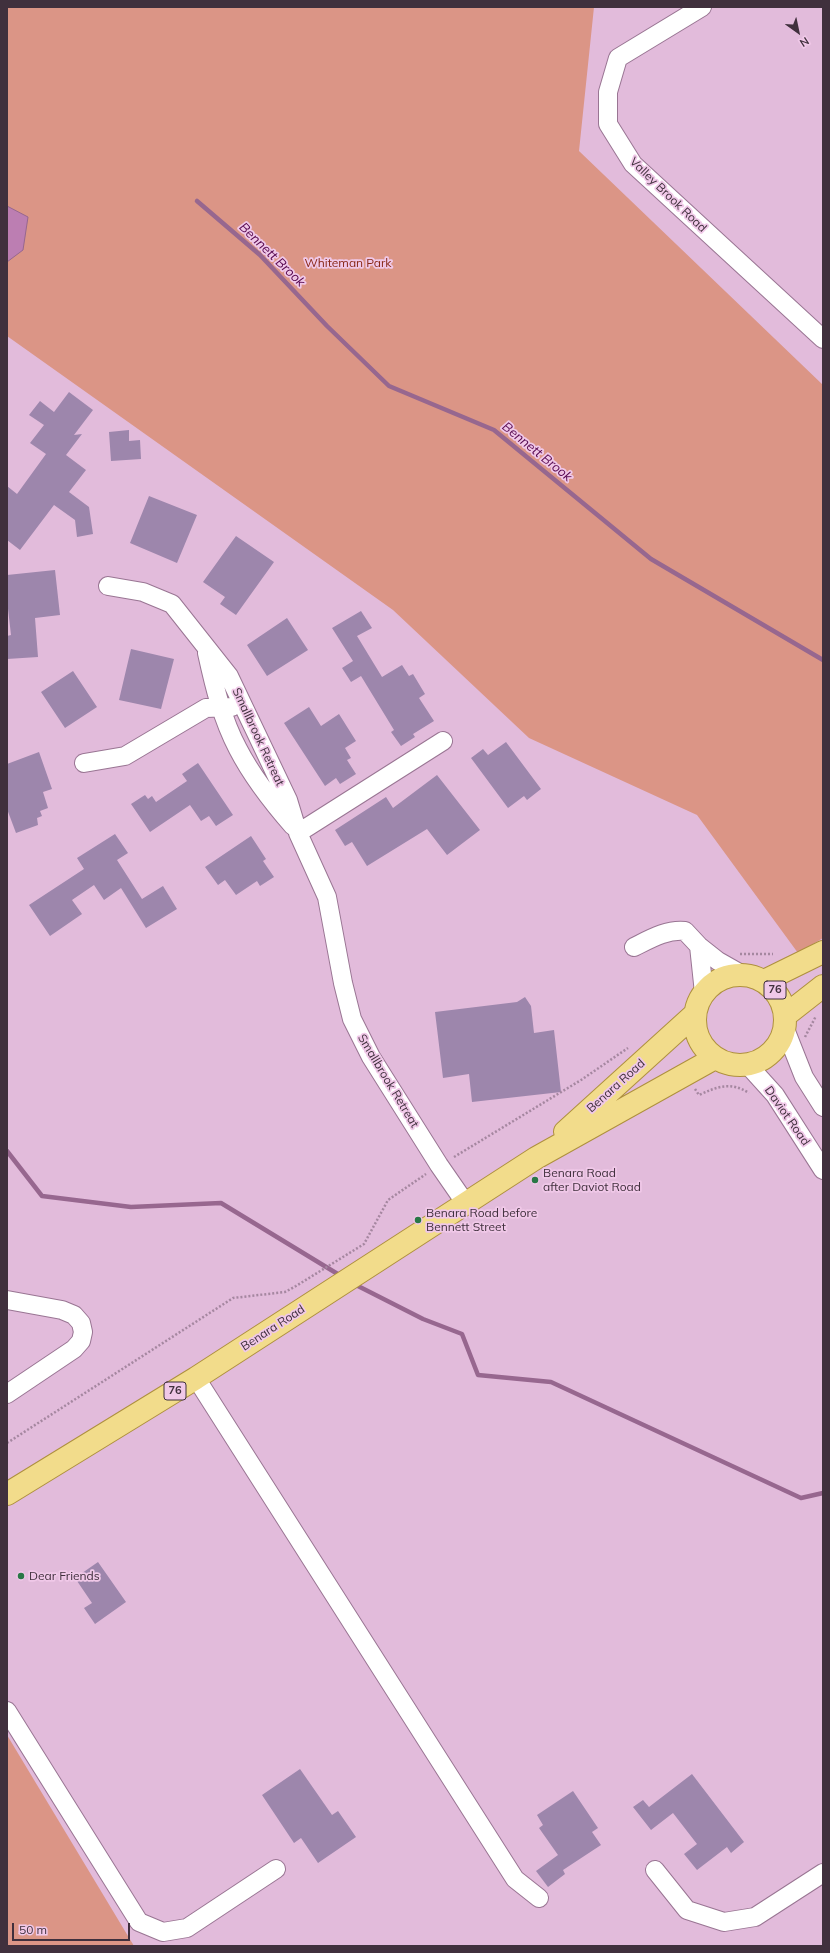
<!DOCTYPE html>
<style>
body{margin:0}
#map{position:relative;width:830px;height:1953px;overflow:hidden;background:#e2bbdb;font-family:Mulish,sans-serif}
canvas{display:block}
.frame{position:absolute;inset:0;border:8px solid #40303d;pointer-events:none}
.north{position:absolute;left:778px;top:12px;width:40px;height:40px;-webkit-text-stroke:3px #f0c8e8;paint-order:stroke;rotate:147deg;font-size:11px;font-weight:700;line-height:16px;text-align:center;color:#40303d}
.north::after{content:'';display:block;margin:auto;width:14px;height:18px;background:#40303d;clip-path:polygon(50% 0,100% 100%,50% 72%,0 100%)}
.scale{position:absolute;left:12px;top:1923px;width:118px;height:18px;box-sizing:border-box;border:2px solid #40303d;border-top:0;padding-left:5px;font-size:12px;line-height:14px;white-space:nowrap;color:#40303d;-webkit-text-stroke:3px #f0c8e8;paint-order:stroke}
</style>
<div id="map">
<canvas width="830" height="1953"></canvas>
<div class="frame"></div>
<div class="north">N</div>
<div class="scale">50 m</div>
</div>
<script>
const context = document.querySelector('canvas').getContext('2d');
context.lineJoin = 'round';
function paint(path, color) {
  context.fillStyle = color;
  context.fill(path, 'evenodd');
}
function trace(path, color, width, dash) {
  context.strokeStyle = color;
  context.lineWidth = width;
  context.lineCap = dash ? 'butt' : 'round';
  context.setLineDash(dash || []);
  context.stroke(path);
}
function write(font, color, halo, rows, align = 'center') {
  context.font = font + ' Mulish,sans-serif';
  context.lineWidth = 3.5;
  context.setLineDash([]);
  context.textBaseline = 'middle';
  context.strokeStyle = halo;
  context.fillStyle = color;
  for (const [text, x, y, turn = 0] of rows) {
    context.save();
    context.translate(x, y);
    context.rotate((+turn || 0) * Math.PI / 180);
    context.textAlign = isNaN(turn) ? turn : align;
    if (halo) context.strokeText(text, 0, 0);
    context.fillText(text, 0, 0);
    context.restore();
  }
}
const green = new Path2D(`
 M 7,7 L 594,7 L 579,151 L 823,385 L 823,938 L 798,953 L 697,815 L 529,738 L 393,610 L 7,336 Z
 M 7,1735 L 134,1946 L 7,1946 Z`);
const water = new Path2D(`
 M 7,206 L 28,217 L 23,250 L 7,262 Z`);
const stream = new Path2D(`
 M 197,201 L 260,255 L 327,326 L 389,386 L 494,430 L 651,559 L 823,660
 M 7,1151 L 42,1196 L 131,1207 L 221,1203 L 341,1276
 M 354,1284 L 423,1319 L 462,1334 L 478,1375 L 551,1382 L 801,1498 L 823,1493`);
const building = new Path2D(`
 M 69,392 L 93,410 L 74,435 L 82,434 L 66,455 L 86,470 L 69,492 L 89,507 L 93,534 L 77,537 L 75,520 L 54,505 L 20,550 L 7,540 L 7,486 L 17,494 L 46,454 L 30,443 L 44,425 L 29,415 L 40,401 L 54,412 Z
 M 129,430 L 129,441 L 140,440 L 141,459 L 111,461 L 109,432 Z
 M 149,496 L 197,515 L 177,563 L 130,543 Z
 M 236,536 L 274,562 L 236,615 L 220,604 L 225,597 L 203,582 Z
 M 55,570 L 60,615 L 35,618 L 38,657 L 7,659 L 7,636 L 11,635 L 7,600 L 7,575 Z
 M 361,611 L 372,628 L 357,636 L 382,677 L 402,665 L 409,676 L 413,674 L 425,694 L 419,698 L 434,721 L 413,734 L 415,737 L 401,746 L 391,732 L 394,730 L 361,676 L 351,682 L 342,668 L 353,661 L 332,628 Z
 M 287,618 L 308,650 L 267,676 L 247,645 Z
 M 131,649 L 174,659 L 161,709 L 119,700 Z
 M 73,671 L 97,707 L 65,728 L 41,692 Z
 M 309,707 L 321,726 L 339,714 L 356,741 L 345,748 L 351,758 L 347,760 L 356,774 L 340,784 L 336,778 L 325,786 L 284,723 Z
 M 506,742 L 541,789 L 527,800 L 524,796 L 508,808 L 471,758 L 483,749 L 488,755 Z
 M 39,752 L 52,789 L 43,792 L 48,808 L 40,811 L 42,816 L 37,818 L 38,825 L 16,833 L 7,809 L 7,764 Z
 M 198,763 L 233,815 L 216,826 L 209,816 L 201,821 L 190,805 L 150,832 L 131,804 L 145,795 L 148,799 L 152,796 L 156,802 L 187,781 L 182,774 Z
 M 437,775 L 480,830 L 447,855 L 427,829 L 367,866 L 352,842 L 345,846 L 335,830 L 386,797 L 393,808 Z
 M 115,834 L 128,853 L 117,860 L 142,899 L 163,886 L 177,909 L 146,928 L 121,888 L 104,900 L 94,885 L 72,900 L 82,914 L 50,936 L 29,905 L 84,869 L 77,858 Z
 M 251,836 L 266,859 L 263,861 L 274,877 L 260,886 L 257,881 L 236,895 L 225,880 L 218,885 L 205,867 Z
 M 525,997 L 531,1006 L 534,1033 L 554,1030 L 561,1092 L 472,1102 L 469,1074 L 443,1078 L 435,1012 L 517,1002 Z
 M 98,1562 L 126,1602 L 95,1624 L 84,1608 L 92,1603 L 75,1578 Z
 M 300,1769 L 332,1815 L 338,1811 L 356,1837 L 318,1863 L 301,1838 L 294,1843 L 262,1795 Z
 M 692,1774 L 744,1842 L 731,1853 L 727,1847 L 697,1870 L 684,1854 L 697,1844 L 673,1813 L 651,1830 L 633,1807 L 643,1800 L 649,1807 Z
 M 573,1791 L 598,1828 L 592,1832 L 601,1845 L 563,1870 L 565,1874 L 548,1887 L 536,1871 L 558,1855 L 539,1828 L 543,1825 L 537,1815 Z`);
const path = new Path2D(`
 M 740,954 L 773,954
 M 805,1037 L 816,1016
 M 695,1089 L 699,1095 C 717,1087 730,1081 749,1093
 M 454,1157 L 581,1080 L 628,1048
 M 7,1443 L 233,1298 L 285,1292 L 296,1286 L 364,1244 L 388,1200 L 426,1174`);
const minor = new Path2D(`
 M 702,7 L 618,58 L 608,92 L 608,124 L 633,164 L 823,339
 M 108,586 L 143,592 L 172,604 L 229,676 L 288,800 L 298,833 L 327,897 L 343,983 L 352,1019 L 371,1057 L 439,1165 L 466,1204
 M 207,653 C 214,685 222,719 238,749 C 252,776 272,802 293,826
 M 84,763 L 125,756 L 206,708 L 232,707
 M 298,833 L 443,741
 M 699,946 L 704,993
 M 634,947 C 650,939 667,929 685,931 L 699,946 L 718,961 L 741,974
 M 785,1029 L 804,1077 L 823,1107
 M 747,1064 L 775,1095 L 823,1170
 M 7,1300 L 62,1310 L 74,1315 L 81,1323 L 83,1332 L 81,1341 L 74,1349 L 7,1394
 M 196,1378 L 515,1879 L 539,1898
 M 7,1711 L 139,1922 L 163,1932 L 187,1928 L 276,1869
 M 655,1870 L 687,1910 L 724,1922 L 755,1917 L 823,1873`);
const major = new Path2D(`
 M695 1020a45 45 0 1 1 90 0a45 45 0 1 1-90 0Z
 M 764,981 L 823,952
 M 786,1015 L 823,986
 M 565,1132 L 695,1014
 M 7,1494 L 196,1378 L 536,1158 L 715,1058`);
const markers = [
 [535,1180,4,"#297746"],
 [418,1220,4,"#297746"],
 [21,1576,4,"#297746"]
];
const shields = [
 [775,990,22],
 [175,1391,22]
];
const shieldNames = [
 ["76",775,990],
 ["76",175,1391]
];
const streetNames = [
 ["Valley Brook Road",668,195,44],
 ["Smallbrook Retreat",258,737,65],
 ["Smallbrook Retreat",388,1081,59],
 ["Benara Road",616,1086,-42],
 ["Daviot Road",787,1116,55],
 ["Benara Road",273,1328,-33]
];
const parkNames = [
 ["Whiteman Park",348,263]
];
const poiNames = [
 ["Benara Road",543,1173],
 ["after Daviot Road",543,1187],
 ["Benara Road before",426,1213],
 ["Bennett Street",426,1227],
 ["Dear Friends",29,1576]
];
const waterNames = [
 ["Bennett Brook",272,255,44],
 ["Bennett Brook",537,452,39]
];
paint(green, '#db9586');
paint(water, '#bc7eb2');
trace(water, '#97678f', 1);
trace(stream, '#97678f', 4.5);
paint(building, '#9d86ac');
trace(minor, '#997593', 20);
trace(major, '#ae903e', 24);
trace(path, '#a587a0', 2.5, [2, 2]);
trace(minor, '#fff', 18);
trace(major, '#f2dc8b', 22);
for (const [x, y, r, color] of markers) {
  const dot = new Path2D();
  dot.arc(x, y, r, 0, 2 * Math.PI);
  context.fillStyle = color;
  context.fill(dot);
  trace(dot, '#f0c8e8', 1.5);
}
for (const [x, y, w] of shields) {
  const box = new Path2D();
  box.roundRect(x - w / 2, y - 9, w, 18, 3);
  context.fillStyle = '#f0c8e8';
  context.fill(box);
  trace(box, '#40303d', 1);
}
write('bold 11px', '#40303d', null, shieldNames);
write('12px', '#40303d', '#f0c8e8', streetNames);
write('12px', '#882716', '#f0c8e8', parkNames);
write('12px', '#40303d', '#f0c8e8', poiNames, 'left');
write('italic 13px', '#55064e', '#f0c8e8', waterNames);
</script>
